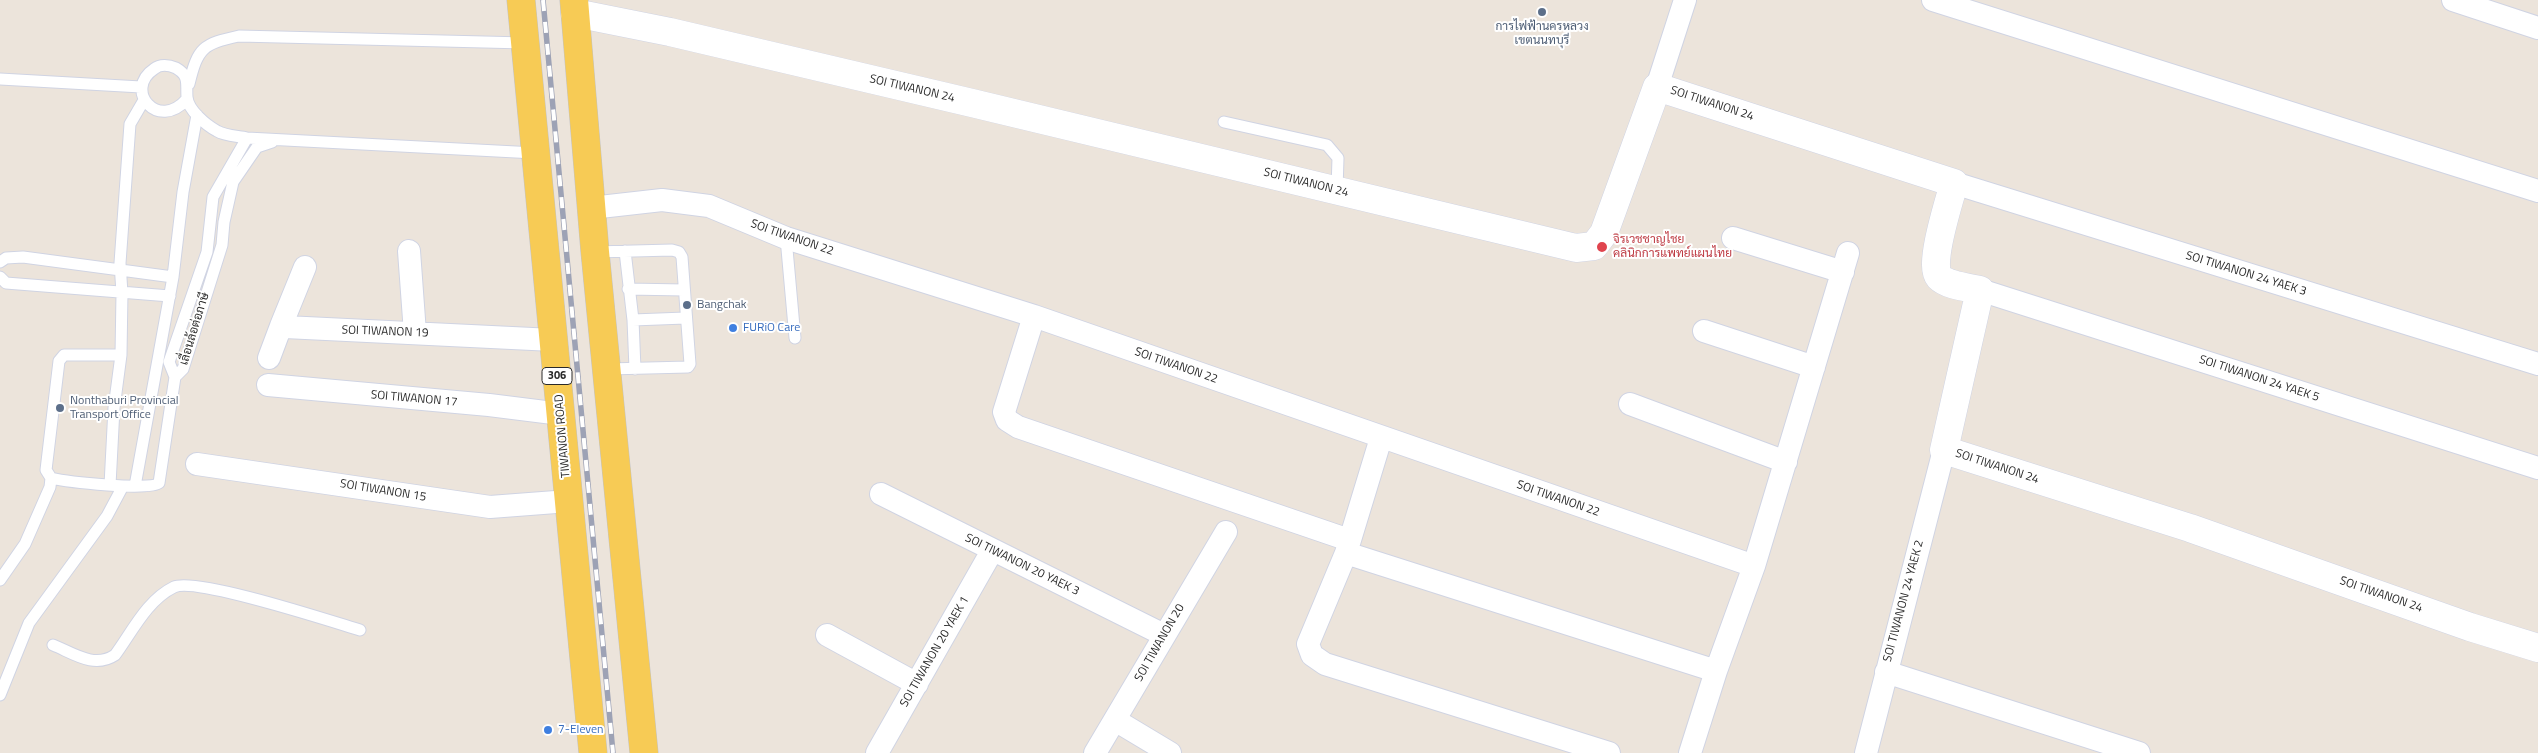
<!DOCTYPE html>
<meta charset="utf-8">
<style>
body{margin:0}
canvas{display:block;background:#ece4db}
</style>
<canvas width="2538" height="753"></canvas>
<script>
const context = document.querySelector('canvas').getContext('2d');
context.lineJoin = 'round';
function trace(path, color, width, dash) {
  context.strokeStyle = color;
  context.lineWidth = width;
  context.lineCap = dash ? 'butt' : 'round';
  context.setLineDash(dash || []);
  context.stroke(path);
}
function write(font, color, halo, rows, align = 'center') {
  context.font = font + ' "Titillium Web",Sarabun,sans-serif';
  context.lineWidth = 4;
  context.setLineDash([]);
  context.textBaseline = 'middle';
  context.strokeStyle = halo;
  context.fillStyle = color;
  for (const [text, x, y, turn = 0] of rows) {
    context.save();
    context.translate(x, y);
    context.rotate((+turn || 0) * Math.PI / 180);
    context.textAlign = isNaN(turn) ? turn : align;
    if (halo) context.strokeText(text, 0, 0);
    context.fillText(text, 0, 0);
    context.restore();
  }
}
const lane = new Path2D(`
 M 0,79 L 141,87
 M 189,84 C 198,47 203,44 239,36 L 525,43
 M 187,99 C 158,132 123,90 154,69 C 160,64 169,65 176,68 C 190,76 186,84 187,97 C 188,110 206,125 217,131 C 225,136 238,136 247,138 L 535,153
 M 144,100 L 130,124 L 120,263 L 122,293 L 121,355 L 64,355 L 59,361 L 46,470 L 51,478 C 67,482 150,491 159,483 L 175,377 L 169,362 L 207,252 L 213,197 L 247,138
 M 1224,122 L 1327,145 L 1338,158 L 1337,190
 M 786,238 L 795,338
 M 625,251 L 633,320 L 635,369
 M 595,252 L 672,250 L 679,252 L 682,257 L 690,364 L 688,367 L 608,369
 M 0,262 L 6,258 L 23,257 L 173,277
 M 0,277 L 6,283 L 170,296
 M 628,289 L 684,290
 M 633,320 L 685,318
 M 175,377 L 183,369 L 222,245 L 224,222 L 233,182 L 257,147 L 272,142
 M 110,485 L 114,408 L 121,355
 M 135,486 L 173,277 L 183,192 L 197,115
 M 0,580 L 25,544 L 50,487 L 51,478
 M 53,645 C 73,653 94,669 115,655 C 132,632 147,600 174,587 C 196,577 330,621 360,630
 M 0,695 L 29,623 L 107,516 L 123,486`);
const street = new Path2D(`
 M 1933,0 L 2538,191
 M 2453,0 L 2538,28
 M 1657,87 L 1685,0
 M 1954,183 L 2538,364
 M 591,208 L 662,200 L 709,206 L 786,238 L 1034,316 L 1754,566
 M 1733,238 L 1843,272
 M 409,251 L 415,333
 M 305,267 L 281,326 L 285,327 L 553,340
 M 1980,290 L 2538,468
 M 1034,316 L 1004,412 L 1007,420 L 1018,427 L 1349,540
 M 1704,331 L 1814,367
 M 269,358 L 281,326
 M 268,385 L 489,405 L 561,414
 M 1630,404 L 1786,462
 M 1381,438 L 1346,553 L 1308,644 L 1312,655 L 1325,664 L 1609,753
 M 197,464 L 490,507 L 569,501
 M 881,494 L 1164,635
 M 1346,553 L 1716,671
 M 827,635 L 917,684
 M 1886,672 L 2139,753
 M 1115,720 L 1170,753
 M 877,753 L 992,551
 M 1095,753 L 1226,532
 M 1690,753 L 1716,671 L 1754,566 L 1848,253
 M 1866,753 L 1944,450`);
const secondary = new Path2D(`
 M 575,13 L 670,32 L 972,103 L 1576,248 L 1594,246 L 1604,233 L 1657,87 L 1954,183 C 1950,199 1928,265 1939,277 C 1948,286 1968,287 1980,290 L 1944,450 L 2190,528 L 2470,627 L 2538,648`);
const primary = new Path2D(`
 M 521,0 L 593,753
 M 574,0 L 595,252 L 644,753`);
const rail = new Path2D(`
 M 543,0 L 613,753`);
const markers = [
 [1542,12,5,"#5c6f8a"],
 [1602,247,6,"#e0444e"],
 [687,305,5,"#5c6f8a"],
 [733,328,5,"#3f7fe0"],
 [60,408,5,"#5c6f8a"],
 [548,730,5,"#3f7fe0"]
];
const shields = [
 [557,376,30]
];
const shieldNames = [
 ["306",557,376]
];
const serviceNames = [
 ["การไฟฟ้านครหลวง",1542,27,"center"],
 ["เขตนนทบุรี",1542,41,"center"],
 ["Bangchak",697,305],
 ["Nonthaburi Provincial",70,401],
 ["Transport Office",70,415]
];
const streetNames = [
 ["SOI TIWANON 24",912,89,13],
 ["SOI TIWANON 24",1712,104,18],
 ["SOI TIWANON 24",1306,183,14],
 ["SOI TIWANON 22",792,238,19],
 ["SOI TIWANON 24 YAEK 3",2246,274,17],
 ["เลื่อนล้อต่อภาษี",195,329,-73],
 ["SOI TIWANON 19",385,332,2],
 ["SOI TIWANON 22",1176,366,19],
 ["SOI TIWANON 24 YAEK 5",2259,379,18],
 ["SOI TIWANON 17",414,399,5],
 ["TIWANON ROAD",563,436,-95],
 ["SOI TIWANON 24",1997,467,18],
 ["SOI TIWANON 15",383,491,9],
 ["SOI TIWANON 22",1558,499,19],
 ["SOI TIWANON 20 YAEK 3",1022,565,26],
 ["SOI TIWANON 24",2381,595,19],
 ["SOI TIWANON 24 YAEK 2",1904,601,-75],
 ["SOI TIWANON 20",1160,643,-60],
 ["SOI TIWANON 20 YAEK 1",935,652,-60]
];
const healthNames = [
 ["จิรเวชชาญไชย",1613,240],
 ["คลินิกการแพทย์แผนไทย",1613,254]
];
const shopNames = [
 ["FURiO Care",743,328],
 ["7-Eleven",558,730]
];
trace(lane, '#d0d4e3', 13);
trace(street, '#d0d4e3', 24);
trace(secondary, '#d0d4e3', 29);
trace(primary, '#c3c3c3', 29);
trace(lane, '#fff', 11);
trace(street, '#fff', 22);
trace(secondary, '#fff', 28);
trace(primary, '#f7cb55', 28);
trace(rail, '#9da2b5', 5.5);
trace(rail, '#fff', 4, [11]);
for (const [x, y, r, color] of markers) {
  const dot = new Path2D();
  dot.arc(x, y, r, 0, 2 * Math.PI);
  context.fillStyle = color;
  context.fill(dot);
  trace(dot, '#fff', 2);
}
for (const [x, y, w] of shields) {
  const box = new Path2D();
  box.roundRect(x - w / 2, y - 8.5, w, 17, 4);
  context.fillStyle = '#fff';
  context.fill(box);
  trace(box, '#2a2a2a', 1);
}
write('bold 11px', '#2a2a2a', null, shieldNames);
write('12px', '#4e5e75', '#fff', serviceNames, 'left');
write('12px', '#2a2a2a', '#fff', streetNames);
write('12px', '#be3a42', '#fff', healthNames, 'left');
write('12px', '#366cbe', '#fff', shopNames, 'left');
</script>
